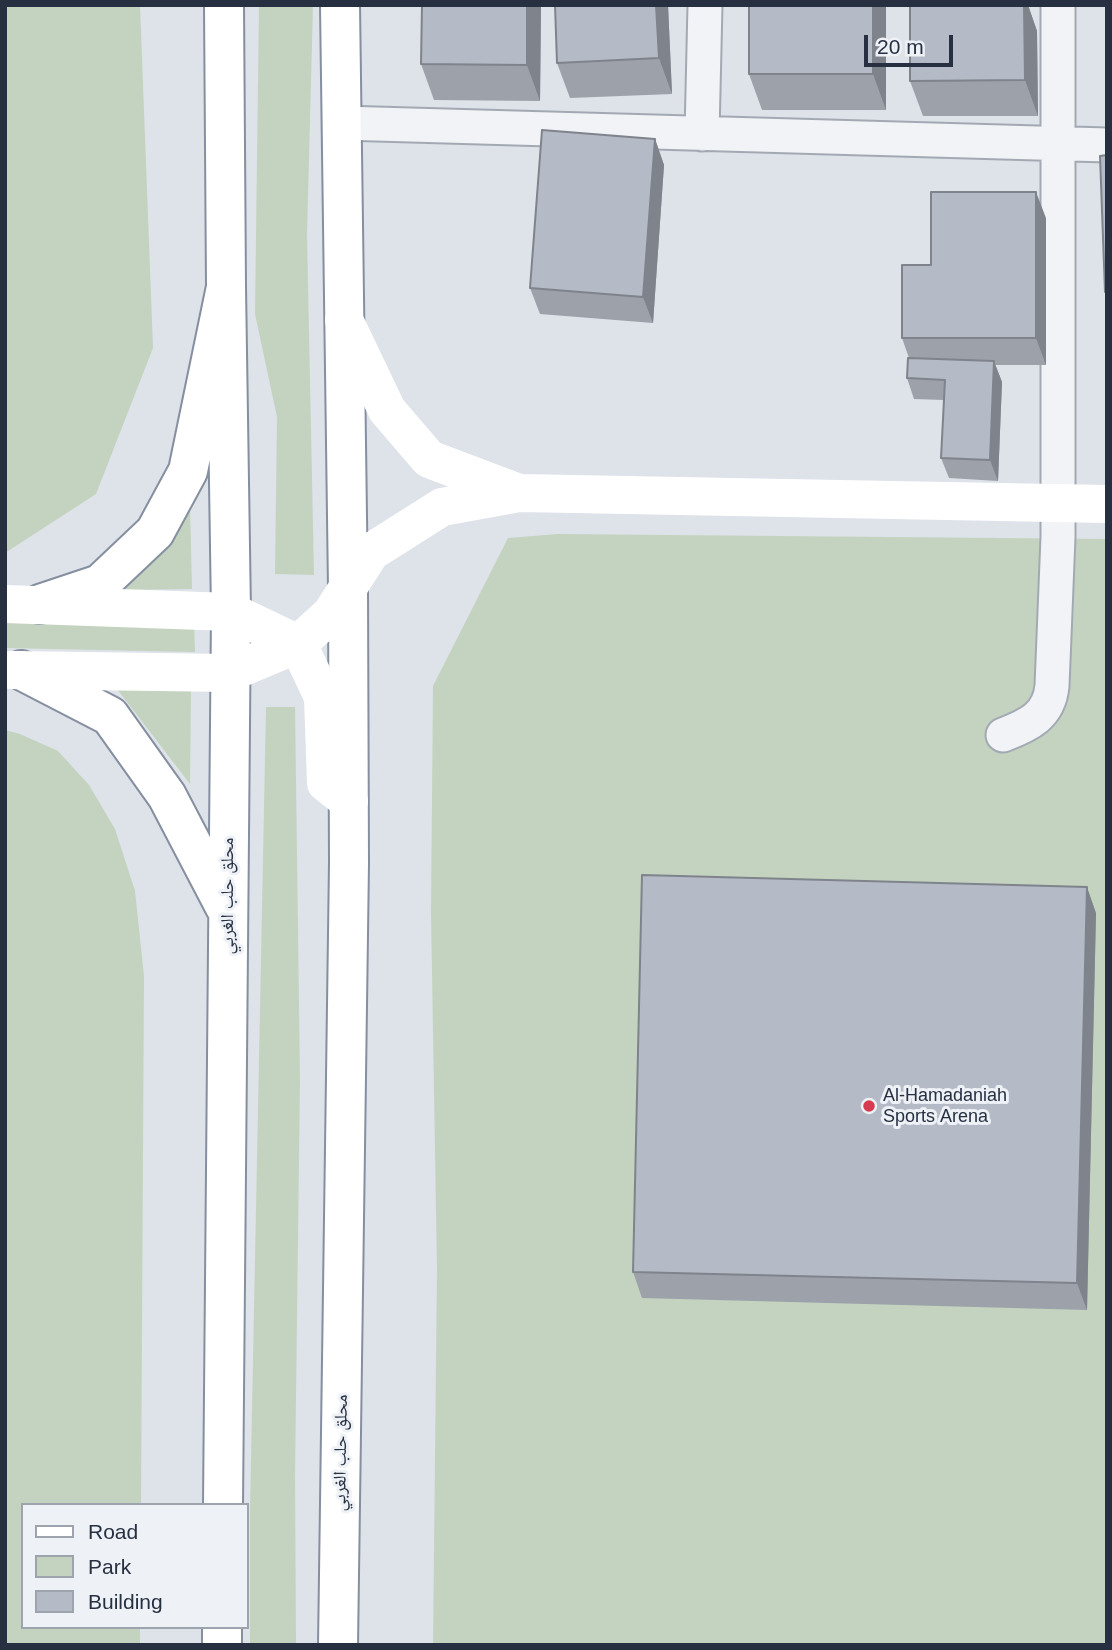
<!DOCTYPE html>
<meta charset="utf-8">
<style>
body{margin:0}
#map{position:relative;width:1112px;height:1650px;overflow:hidden;background:#dee2e9;font-family:Helvetica,sans-serif}
canvas{display:block}
.frame{position:absolute;inset:0;border:7px solid #263041;pointer-events:none}
.legend{position:absolute;left:21px;top:1503px;width:228px;height:126px;box-sizing:border-box;background:#eef1f6;border:2px solid #9ea4ae;margin:0;padding:9px 12px;list-style:none;font-size:21px;color:#263041}
.legend li{display:flex;align-items:center;gap:14px;height:35px}
.legend b{width:35px;border:2px solid #9ea4ae}
.scale{position:absolute;left:864px;top:35px;width:89px;height:32px;box-sizing:border-box;border:4px solid #263041;border-top:0;padding-left:9px;font-size:21px;line-height:24px;white-space:nowrap;color:#263041;-webkit-text-stroke:5px #eef1f6;paint-order:stroke}
</style>
<div id="map">
<canvas width="1112" height="1650"></canvas>
<div class="frame"></div>
<ul class="legend">
<li><b style="height:9px;background:#fff"></b>Road</li>
<li><b style="height:19px;background:#c4d3bf"></b>Park</li>
<li><b style="height:19px;background:#b5bbc6"></b>Building</li>
</ul>
<div class="scale">20 m</div>
</div>
<script>
const context = document.querySelector('canvas').getContext('2d');
context.lineJoin = 'round';
function paint(path, color) {
  context.fillStyle = color;
  context.fill(path, 'evenodd');
}
function trace(path, color, width, dash) {
  context.strokeStyle = color;
  context.lineWidth = width;
  context.lineCap = dash ? 'butt' : 'round';
  context.setLineDash(dash || []);
  context.stroke(path);
}
function write(font, color, halo, rows, align = 'center') {
  context.font = font + ' Helvetica,"Noto Naskh Arabic",sans-serif';
  context.lineWidth = 6;
  context.setLineDash([]);
  context.textBaseline = 'middle';
  context.strokeStyle = halo;
  context.fillStyle = color;
  for (const [text, x, y, turn = 0] of rows) {
    context.save();
    context.translate(x, y);
    context.rotate((+turn || 0) * Math.PI / 180);
    context.textAlign = isNaN(turn) ? turn : align;
    if (halo) context.strokeText(text, 0, 0);
    context.fillText(text, 0, 0);
    context.restore();
  }
}
const green = new Path2D(`
 M 5,5 L 140,5 L 153,348 L 96,494 L 5,553 Z
 M 259,5 L 313,5 L 307,235 L 314,575 L 275,574 L 277,417 L 255,314 Z
 M 190,506 L 192,589 L 117,590 Z
 M 558,534 L 1107,539 L 1107,1645 L 433,1645 L 437,1270 L 431,912 L 433,686 L 508,538 Z
 M 5,621 L 194,624 L 195,652 L 5,648 Z
 M 117,689 L 191,689 L 190,784 Z
 M 266,707 L 295,707 L 300,1080 L 295,1477 L 296,1645 L 250,1645 L 250,1511 Z
 M 5,730 L 20,734 L 58,751 L 89,785 L 115,829 L 135,891 L 144,976 L 141,1505 L 23,1505 L 23,1627 L 140,1627 L 140,1645 L 5,1645 Z`);
const minor = new Path2D(`
 M 341,123 L 1107,145
 M 702,134 L 705,5
 M 1003,735 C 1029,725 1049,716 1052,686 L 1058,537 L 1058,5`);
const secondary = new Path2D(`
 M 344,320 L 387,410 L 429,459 L 519,493
 M 5,604 L 231,612 L 298,644 L 323,697 L 326,783 L 349,801
 M 12,670 L 229,673 L 298,644 L 331,614 L 371,552 L 442,507 L 519,493 L 1107,504`);
const trunk = new Path2D(`
 M 40,604 L 100,584 L 155,532 L 188,471 L 226,287 L 224,5
 M 21,670 L 110,716 L 167,796 L 225,907
 M 223,1505 L 231,612 L 226,287
 M 222,1645 L 222,1627
 M 338,1645 L 349,863 L 348,589 L 340,5`);
const wall = new Path2D(`
 M 541,5 L 540,101 L 434,100 L 421,64 Z
 M 555,5 L 668,5 L 672,94 L 570,98 L 557,63 Z
 M 873,5 L 886,5 L 886,110 L 762,110 L 749,74 Z
 M 910,5 L 1028,5 L 1037,31 L 1038,116 L 923,116 L 910,81 Z
 M 655,139 L 664,165 L 653,323 L 540,314 L 530,288 Z
 M 1046,218 L 1046,365 L 995,365 L 1002,382 L 998,481 L 949,478 L 941,458 L 944,400 L 914,399 L 907,378 L 909,358 L 902,338 L 931,265 Z
 M 1096,913 L 1087,1310 L 642,1298 L 633,1272 Z`);
const shadedWall = new Path2D(`
 M 527,5 L 541,5 L 540,101 L 527,65 Z
 M 656,5 L 668,5 L 672,94 L 659,58 Z
 M 873,5 L 886,5 L 886,110 L 873,74 Z
 M 1024,5 L 1028,5 L 1037,31 L 1038,116 L 1025,80 Z
 M 655,139 L 664,165 L 653,323 L 643,297 Z
 M 1036,192 L 1046,218 L 1046,365 L 1036,338 Z
 M 994,361 L 1002,382 L 998,481 L 990,460 Z
 M 1087,887 L 1096,913 L 1087,1310 L 1077,1283 Z`);
const building = new Path2D(`
 M 422,5 L 527,5 L 527,65 L 421,64 Z
 M 555,5 L 656,5 L 659,58 L 557,63 Z
 M 749,5 L 873,5 L 873,74 L 749,74 Z
 M 910,5 L 1024,5 L 1025,80 L 910,81 Z
 M 542,130 L 655,139 L 643,297 L 530,288 Z
 M 1107,155 L 1107,292 L 1105,292 L 1100,156 Z
 M 931,192 L 1036,192 L 1036,338 L 902,338 L 902,265 L 931,265 Z
 M 908,358 L 994,361 L 990,460 L 941,458 L 945,380 L 907,378 Z
 M 642,875 L 1087,887 L 1077,1283 L 633,1272 Z`);
const markers = [
 [869,1106,7,"#d63b50"]
];
const streetNames = [
 ["محلق حلب الغربي",228,896,-90],
 ["محلق حلب الغربي",341,1453,-89]
];
const poiNames = [
 ["Al-Hamadaniah",883,1096],
 ["Sports Arena",883,1117]
];
paint(green, '#c4d3bf');
trace(minor, '#a3a9b3', 37);
trace(trunk, '#858fa0', 42);
trace(minor, '#f1f3f7', 33);
trace(secondary, '#fff', 38);
trace(trunk, '#fff', 38);
paint(wall, '#9ca1aa');
paint(shadedWall, '#7f838b');
paint(building, '#b5bbc6');
trace(building, '#7f838b', 2);
for (const [x, y, r, color] of markers) {
  const dot = new Path2D();
  dot.arc(x, y, r, 0, 2 * Math.PI);
  context.fillStyle = color;
  context.fill(dot);
  trace(dot, '#eef1f6', 2.5);
}
write('18px', '#263041', '#eef1f6', streetNames);
write('18px', '#263041', '#eef1f6', poiNames, 'left');
</script>
